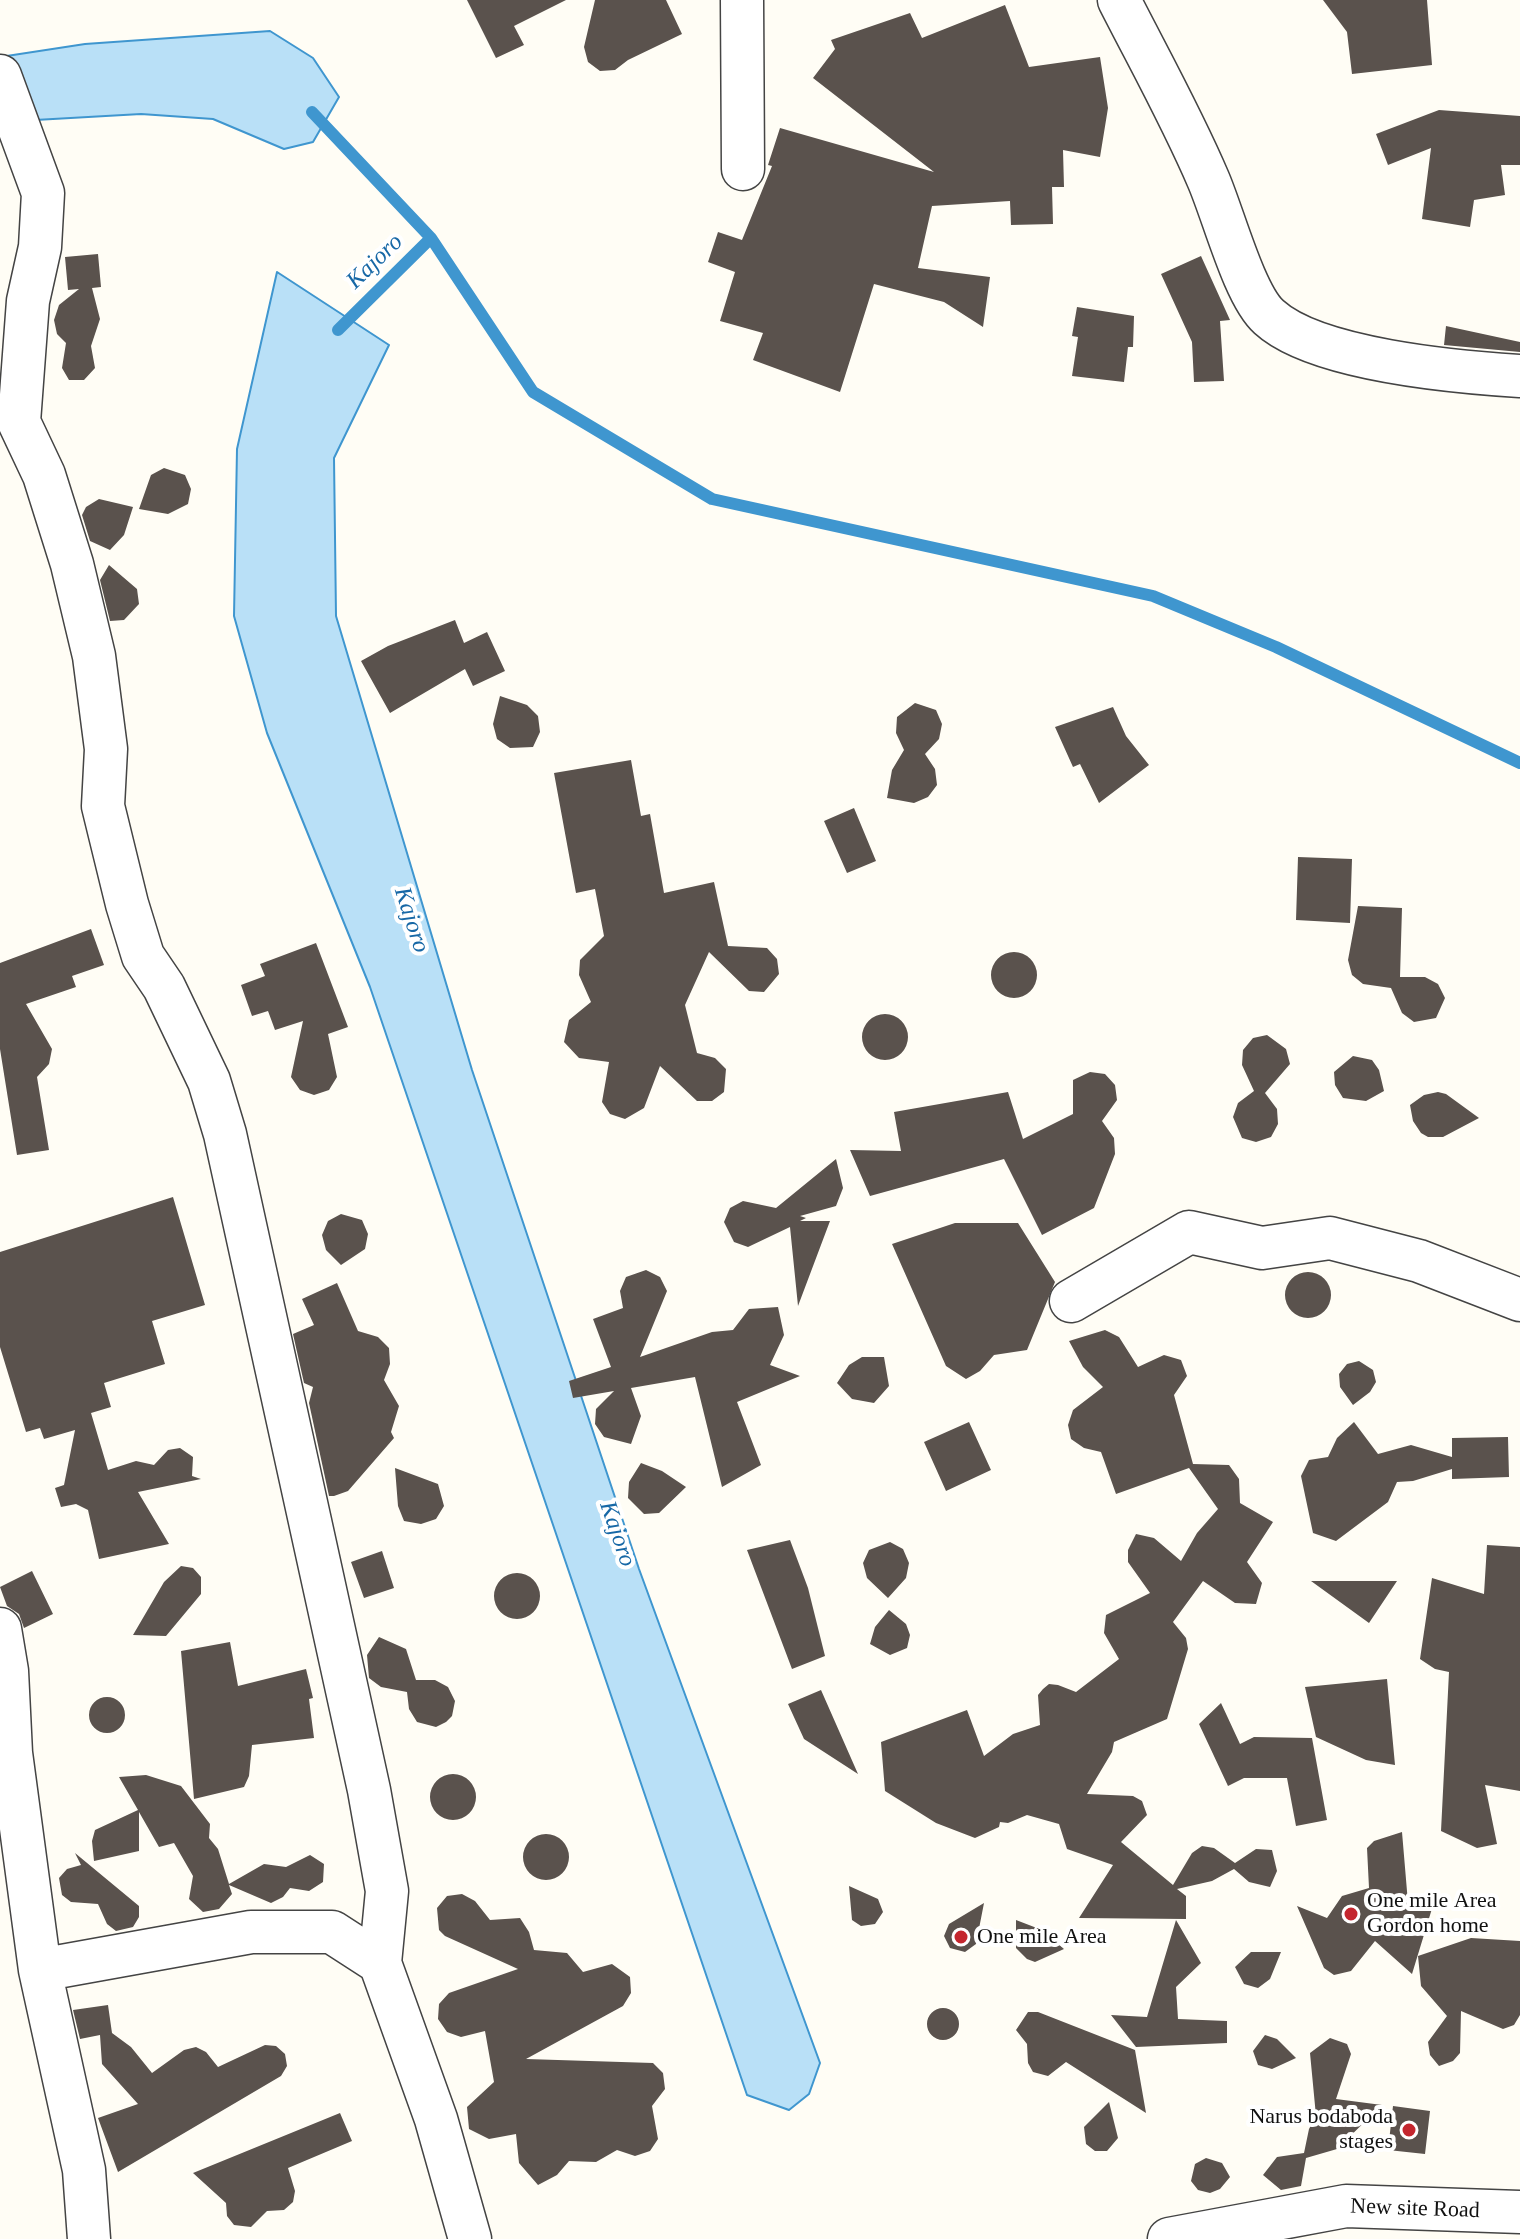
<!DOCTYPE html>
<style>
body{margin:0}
canvas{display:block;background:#fffdf5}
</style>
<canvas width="1520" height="2239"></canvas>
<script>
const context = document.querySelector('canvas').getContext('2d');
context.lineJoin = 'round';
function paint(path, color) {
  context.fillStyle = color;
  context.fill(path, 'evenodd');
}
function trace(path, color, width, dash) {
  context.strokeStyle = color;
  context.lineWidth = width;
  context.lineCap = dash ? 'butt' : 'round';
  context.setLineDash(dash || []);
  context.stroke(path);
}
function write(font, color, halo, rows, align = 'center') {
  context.font = font + ' Georgia,serif';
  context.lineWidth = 8;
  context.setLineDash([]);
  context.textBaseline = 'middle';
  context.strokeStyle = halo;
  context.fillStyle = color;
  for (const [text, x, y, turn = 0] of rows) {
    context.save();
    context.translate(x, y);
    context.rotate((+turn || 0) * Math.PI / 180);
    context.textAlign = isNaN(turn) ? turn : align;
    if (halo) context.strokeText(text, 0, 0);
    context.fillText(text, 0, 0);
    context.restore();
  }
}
const water = new Path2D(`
 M 270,31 L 313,58 L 339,97 L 313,142 L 284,149 L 213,119 L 141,114 L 0,122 L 0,57 L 85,44 Z
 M 277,272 L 389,345 L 334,458 L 336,616 L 472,1070 L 639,1569 L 820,2063 L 809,2094 L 789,2110 L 747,2095 L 370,987 L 267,733 L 234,616 L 237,449 Z`);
const stream = new Path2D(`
 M 312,112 L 431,238 L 533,392 L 712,499 L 1153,596 L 1276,647 L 1520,763
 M 338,330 L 431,238`);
const building = new Path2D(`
 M 467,0 L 566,0 L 514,26 L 524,45 L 496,58 Z
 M 595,0 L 666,0 L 682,34 L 628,60 L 615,70 L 600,71 L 588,62 L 584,47 Z
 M 1323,0 L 1427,0 L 1432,65 L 1352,74 L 1347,32 Z
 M 1005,5 L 1029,67 L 1100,57 L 1108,108 L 1100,157 L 1063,150 L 1064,187 L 1052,187 L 1053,224 L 1011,225 L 1010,201 L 932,206 L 918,268 L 990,277 L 983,327 L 944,302 L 874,284 L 840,392 L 753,360 L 763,333 L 720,321 L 735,272 L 708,262 L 718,232 L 742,240 L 772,166 L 768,165 L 780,128 L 934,172 L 813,78 L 835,49 L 831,40 L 910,13 L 922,38 Z
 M 1439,110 L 1520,116 L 1520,165 L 1501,165 L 1505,195 L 1474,200 L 1470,227 L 1422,219 L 1431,148 L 1388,165 L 1376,134 Z
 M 98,254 L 101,287 L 92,288 L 100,319 L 91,346 L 95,368 L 84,380 L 69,380 L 62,368 L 66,343 L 57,334 L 54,320 L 59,305 L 79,289 L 68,290 L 65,257 Z
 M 1201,256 L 1230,320 L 1220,321 L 1224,381 L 1194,382 L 1192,342 L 1161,274 Z
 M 1077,307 L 1134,316 L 1133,347 L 1128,347 L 1124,382 L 1072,376 L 1078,337 L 1072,336 Z
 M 1446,326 L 1520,342 L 1520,352 L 1444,345 Z
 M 164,468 L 185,475 L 191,489 L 188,504 L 168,514 L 139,509 L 151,475 Z
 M 99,499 L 133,507 L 124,535 L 110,550 L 90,541 L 82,515 L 86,507 Z
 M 109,565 L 137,589 L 139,604 L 124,620 L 110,621 L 100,580 Z
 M 455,620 L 464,643 L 487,632 L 505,671 L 473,686 L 465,669 L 390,713 L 361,661 L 388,646 Z
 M 500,696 L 527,705 L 538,716 L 540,732 L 533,747 L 510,748 L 497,739 L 493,724 Z
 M 915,703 L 936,710 L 942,724 L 939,739 L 925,754 L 935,769 L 937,785 L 928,797 L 914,803 L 887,798 L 892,770 L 904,750 L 896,733 L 897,717 Z
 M 1113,707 L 1126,736 L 1149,765 L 1099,803 L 1080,764 L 1073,767 L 1055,727 Z
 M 631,760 L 641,816 L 650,814 L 664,893 L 714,882 L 728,946 L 767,948 L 777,959 L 779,974 L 764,992 L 749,991 L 709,952 L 685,1005 L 697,1053 L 715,1058 L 726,1069 L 724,1092 L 712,1101 L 697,1101 L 660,1066 L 644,1108 L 625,1119 L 610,1114 L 602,1102 L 609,1062 L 579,1058 L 564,1042 L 569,1020 L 591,1002 L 579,975 L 580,960 L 604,936 L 595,889 L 576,893 L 554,773 Z
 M 854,808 L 876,861 L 847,873 L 824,821 Z
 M 1298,857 L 1352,859 L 1350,923 L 1296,920 Z
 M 1358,906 L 1402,908 L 1400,977 L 1425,977 L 1438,984 L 1445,998 L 1436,1018 L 1414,1022 L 1402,1013 L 1391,988 L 1363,984 L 1352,975 L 1348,960 Z
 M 91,929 L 104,965 L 72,976 L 76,987 L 26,1004 L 52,1049 L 49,1064 L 37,1077 L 49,1150 L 17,1155 L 0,1049 L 0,963 Z
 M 316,943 L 348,1027 L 328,1034 L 337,1077 L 329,1090 L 314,1095 L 300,1090 L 291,1077 L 303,1021 L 275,1030 L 268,1011 L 252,1016 L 241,985 L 265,976 L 260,964 Z
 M991 975a23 23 0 1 1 46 0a23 23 0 1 1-46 0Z
 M862 1037a23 23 0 1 1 46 0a23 23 0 1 1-46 0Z
 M 1267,1035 L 1286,1049 L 1290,1064 L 1265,1093 L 1277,1109 L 1278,1124 L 1271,1137 L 1256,1142 L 1242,1138 L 1233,1117 L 1238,1103 L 1254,1091 L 1242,1065 L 1243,1050 L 1253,1038 Z
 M 1353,1056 L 1372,1060 L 1379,1070 L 1384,1091 L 1366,1101 L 1343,1098 L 1335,1085 L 1334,1072 Z
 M 1090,1072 L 1105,1074 L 1115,1085 L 1117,1100 L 1102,1121 L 1114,1138 L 1115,1154 L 1094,1208 L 1042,1235 L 1004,1159 L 870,1196 L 850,1150 L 901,1151 L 894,1112 L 1008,1092 L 1023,1139 L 1073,1114 L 1073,1080 Z
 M 1438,1092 L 1446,1094 L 1479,1118 L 1443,1137 L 1428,1137 L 1421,1133 L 1413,1121 L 1410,1105 L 1424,1095 Z
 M 836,1159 L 843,1188 L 836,1206 L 800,1216 L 806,1218 L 800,1221 L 830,1221 L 798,1306 L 790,1227 L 748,1247 L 734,1242 L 724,1222 L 730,1208 L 743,1201 L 776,1208 Z
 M 173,1197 L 205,1305 L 152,1321 L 165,1364 L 104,1383 L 111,1407 L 91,1413 L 108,1470 L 136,1461 L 154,1465 L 168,1450 L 180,1448 L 193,1457 L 192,1476 L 201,1479 L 138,1492 L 169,1544 L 99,1559 L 88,1510 L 76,1504 L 61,1507 L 55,1488 L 64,1485 L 75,1430 L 44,1439 L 40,1428 L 26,1432 L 0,1347 L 0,1252 Z
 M 341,1214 L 362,1220 L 368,1234 L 365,1249 L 341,1265 L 326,1250 L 322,1235 L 328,1221 Z
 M 955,1223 L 1018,1223 L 1055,1282 L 1027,1350 L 994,1355 L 980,1371 L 966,1379 L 946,1366 L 892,1244 Z
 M 646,1270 L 660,1277 L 667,1291 L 640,1357 L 712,1332 L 733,1330 L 749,1309 L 778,1307 L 784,1335 L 770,1365 L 800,1376 L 737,1402 L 761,1465 L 722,1487 L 695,1377 L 631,1388 L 641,1416 L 631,1444 L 604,1437 L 595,1424 L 596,1409 L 614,1391 L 573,1398 L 569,1381 L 611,1367 L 593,1319 L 623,1308 L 620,1291 L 626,1277 Z
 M1285 1295a23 23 0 1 1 46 0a23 23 0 1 1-46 0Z
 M 337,1283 L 358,1331 L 378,1337 L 389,1348 L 390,1364 L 384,1380 L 399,1406 L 391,1432 L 394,1438 L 348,1491 L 334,1496 L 329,1496 L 309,1403 L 313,1387 L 304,1383 L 293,1334 L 314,1325 L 302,1299 Z
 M 1105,1330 L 1119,1337 L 1138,1367 L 1164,1355 L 1181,1360 L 1187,1376 L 1174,1395 L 1193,1464 L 1229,1465 L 1239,1479 L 1240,1503 L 1273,1522 L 1247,1562 L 1262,1583 L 1256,1604 L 1235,1603 L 1203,1581 L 1173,1622 L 1186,1638 L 1188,1649 L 1167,1719 L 1114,1742 L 1112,1752 L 1087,1794 L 1133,1796 L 1142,1801 L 1147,1815 L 1121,1842 L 1173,1885 L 1192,1853 L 1202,1846 L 1214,1848 L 1235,1863 L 1256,1849 L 1272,1850 L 1277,1871 L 1270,1887 L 1249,1882 L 1234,1869 L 1212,1881 L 1177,1889 L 1186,1896 L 1186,1919 L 1079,1918 L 1113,1865 L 1067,1849 L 1059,1824 L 1027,1815 L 1008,1823 L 1000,1822 L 999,1827 L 975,1838 L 936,1823 L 885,1791 L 881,1742 L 967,1710 L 984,1756 L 1013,1734 L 1040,1725 L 1038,1695 L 1043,1689 L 1049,1684 L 1058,1685 L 1076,1692 L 1119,1659 L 1104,1633 L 1106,1615 L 1150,1593 L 1128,1562 L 1128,1550 L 1136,1534 L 1154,1538 L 1181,1561 L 1197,1533 L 1218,1509 L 1189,1468 L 1116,1494 L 1101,1452 L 1084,1448 L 1071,1439 L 1068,1425 L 1073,1410 L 1103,1387 L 1083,1367 L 1069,1341 Z
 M 862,1357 L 884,1357 L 889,1386 L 874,1403 L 852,1399 L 837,1383 L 849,1365 Z
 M 1359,1361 L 1373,1370 L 1376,1382 L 1370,1392 L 1353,1405 L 1340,1387 L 1339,1374 L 1347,1364 Z
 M 969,1422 L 991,1470 L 946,1491 L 924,1442 Z
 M 1354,1422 L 1378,1454 L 1411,1445 L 1452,1457 L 1452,1438 L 1508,1437 L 1509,1477 L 1452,1479 L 1452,1469 L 1413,1481 L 1397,1482 L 1388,1502 L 1336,1541 L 1313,1533 L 1301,1476 L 1309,1460 L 1328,1457 L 1337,1438 Z
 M 641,1463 L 662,1471 L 686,1487 L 659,1513 L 644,1514 L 628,1498 L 629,1482 Z
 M 395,1468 L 438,1484 L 444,1506 L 436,1519 L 421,1524 L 404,1521 L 398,1506 Z
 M 790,1540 L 808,1588 L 825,1656 L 792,1669 L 747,1550 Z
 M 890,1542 L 903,1549 L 909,1563 L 906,1578 L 888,1598 L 867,1578 L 863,1563 L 869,1550 Z
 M 1487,1545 L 1520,1547 L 1520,1791 L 1485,1785 L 1497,1844 L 1477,1848 L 1441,1831 L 1449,1672 L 1435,1669 L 1420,1659 L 1432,1578 L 1484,1594 Z
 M 382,1551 L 394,1588 L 364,1598 L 351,1562 Z
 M 181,1566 L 193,1568 L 201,1577 L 201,1594 L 166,1636 L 133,1635 L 164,1582 Z
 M 32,1571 L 53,1614 L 24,1628 L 19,1614 L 7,1606 L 0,1587 Z
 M494 1596a23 23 0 1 1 46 0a23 23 0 1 1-46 0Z
 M 1311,1581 L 1397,1581 L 1369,1623 Z
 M 889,1610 L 906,1624 L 910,1635 L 907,1648 L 890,1655 L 870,1644 L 875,1627 Z
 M 379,1637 L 406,1649 L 416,1680 L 435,1680 L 448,1687 L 455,1701 L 452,1716 L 446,1722 L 436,1727 L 417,1722 L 409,1709 L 407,1692 L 381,1687 L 369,1678 L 367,1655 Z
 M 230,1642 L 238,1686 L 306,1669 L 313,1698 L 309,1699 L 314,1738 L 252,1745 L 249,1776 L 244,1787 L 194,1799 L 181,1651 Z
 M 1387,1679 L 1395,1765 L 1366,1760 L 1316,1737 L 1305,1687 Z
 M 821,1690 L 858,1774 L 804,1739 L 788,1704 Z
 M89 1715a18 18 0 1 1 36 0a18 18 0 1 1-36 0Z
 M 1221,1703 L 1240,1744 L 1254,1737 L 1312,1738 L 1327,1820 L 1296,1826 L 1287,1778 L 1244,1778 L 1228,1786 L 1199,1724 Z
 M430 1797a23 23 0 1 1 46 0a23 23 0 1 1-46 0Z
 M 146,1775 L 181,1786 L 210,1824 L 209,1838 L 218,1849 L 229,1884 L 264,1864 L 286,1867 L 310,1855 L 324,1864 L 323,1882 L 309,1891 L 290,1888 L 283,1897 L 271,1903 L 229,1885 L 232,1894 L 219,1909 L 203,1912 L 189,1899 L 193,1876 L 174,1843 L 159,1847 L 139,1812 L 139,1851 L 94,1861 L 92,1841 L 95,1830 L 138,1810 L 119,1777 Z
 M 1402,1832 L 1408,1903 L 1434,1902 L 1412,1974 L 1375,1941 L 1351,1971 L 1334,1975 L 1324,1968 L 1297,1906 L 1327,1918 L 1342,1896 L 1369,1888 L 1367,1848 L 1374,1841 Z
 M523 1857a23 23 0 1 1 46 0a23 23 0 1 1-46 0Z
 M 75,1853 L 139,1906 L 139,1917 L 133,1927 L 116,1931 L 107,1924 L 98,1904 L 71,1902 L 62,1895 L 59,1878 L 67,1869 L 81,1865 Z
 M 849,1886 L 878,1899 L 883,1912 L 875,1924 L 861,1926 L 852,1920 Z
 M 462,1894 L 475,1901 L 490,1920 L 520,1918 L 529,1932 L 534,1950 L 567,1953 L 583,1972 L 612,1964 L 630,1977 L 631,1993 L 623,2006 L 526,2059 L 653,2063 L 663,2073 L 665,2089 L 652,2106 L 658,2139 L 650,2151 L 635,2156 L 617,2150 L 596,2162 L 569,2161 L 557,2175 L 538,2185 L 519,2163 L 516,2134 L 489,2139 L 469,2129 L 467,2107 L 494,2082 L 485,2031 L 461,2037 L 447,2032 L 438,2019 L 439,2004 L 449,1993 L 518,1969 L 445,1936 L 439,1930 L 437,1908 L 447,1896 Z
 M 984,1903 L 976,1944 L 965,1952 L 950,1948 L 944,1936 L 949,1924 Z
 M 1016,1920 L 1042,1930 L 1064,1949 L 1035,1962 L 1027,1959 L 1016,1948 Z
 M 1176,1920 L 1201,1963 L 1176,1987 L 1178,2019 L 1227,2021 L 1227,2043 L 1136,2047 L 1111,2015 L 1147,2017 Z
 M 1471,1938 L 1520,1941 L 1520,2015 L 1514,2025 L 1503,2029 L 1461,2011 L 1460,2053 L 1453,2061 L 1439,2066 L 1430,2055 L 1428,2042 L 1447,2016 L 1421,1986 L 1418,1956 Z
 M 1251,1952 L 1281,1952 L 1270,1979 L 1258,1988 L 1244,1984 L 1235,1967 Z
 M 108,2005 L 112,2033 L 131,2047 L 152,2073 L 184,2050 L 196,2047 L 206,2052 L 218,2067 L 265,2045 L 276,2046 L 285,2054 L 287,2066 L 281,2076 L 118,2172 L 98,2118 L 138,2104 L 102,2064 L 100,2035 L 80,2039 L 73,2010 Z
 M927 2024a16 16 0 1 1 32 0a16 16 0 1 1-32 0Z
 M 1028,2012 L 1038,2012 L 1135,2050 L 1146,2113 L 1066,2062 L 1048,2076 L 1033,2072 L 1028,2063 L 1027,2044 L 1016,2030 Z
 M 1265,2035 L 1277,2039 L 1296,2058 L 1272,2069 L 1258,2065 L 1253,2051 Z
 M 1330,2038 L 1347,2044 L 1351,2054 L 1336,2099 L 1382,2105 L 1337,2149 L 1306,2158 L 1301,2186 L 1281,2190 L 1263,2175 L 1277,2157 L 1304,2153 L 1309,2129 L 1316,2116 L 1310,2053 Z
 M 1109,2102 L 1118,2138 L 1107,2151 L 1095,2151 L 1086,2144 L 1084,2127 Z
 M 1393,2106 L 1430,2111 L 1425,2154 L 1388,2150 Z
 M 340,2113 L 352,2141 L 288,2168 L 295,2191 L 293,2202 L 284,2210 L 267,2211 L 251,2227 L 234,2225 L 227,2216 L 226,2203 L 193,2173 Z
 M 1206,2158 L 1222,2163 L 1230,2177 L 1220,2189 L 1210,2193 L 1198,2190 L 1191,2181 L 1195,2164 Z`);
const minor = new Path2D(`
 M 742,0 L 743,169
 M 1119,0 C 1149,59 1182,118 1208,179 C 1223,213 1244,295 1269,317 C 1316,360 1457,372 1520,376
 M 0,76 L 43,193 L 40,247 L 28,301 L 19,422 L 44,475 L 72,564 L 94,656 L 106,749 L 103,806 L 127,904 L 143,956 L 164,987 L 209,1081 L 225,1134 L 369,1790 L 387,1891 L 380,1963 L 436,2119 L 470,2239
 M 1071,1301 L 1189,1232 L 1262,1248 L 1330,1238 L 1419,1261 L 1520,1300
 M 0,1629 L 7,1671 L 11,1753 L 40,1970 L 84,2170 L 89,2239
 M 40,1970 L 251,1932 L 332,1932 L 380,1963
 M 1169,2239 L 1346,2206 L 1520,2212`);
const markers = [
 [1351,1914,8,"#c4262e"],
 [961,1937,8,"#c4262e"],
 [1409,2130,8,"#c4262e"]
];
const poiNames = [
 ["One mile Area",1367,1901],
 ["Gordon home",1367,1926],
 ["One mile Area",977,1937],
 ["Narus bodaboda",1393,2117,"right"],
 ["stages",1393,2142,"right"]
];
const streetNames = [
 ["New site Road",1415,2209,2]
];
const waterNames = [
 ["Kajoro",375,262,-44],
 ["Kajoro",411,920,72],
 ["Kajoro",617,1534,71]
];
paint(water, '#b9e0f7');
trace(water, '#3f96cf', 2);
trace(stream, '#3f96cf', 12);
paint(building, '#5a524d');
trace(minor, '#444', 45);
trace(minor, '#fff', 42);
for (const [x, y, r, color] of markers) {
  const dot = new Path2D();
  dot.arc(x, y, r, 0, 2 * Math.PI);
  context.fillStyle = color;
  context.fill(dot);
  trace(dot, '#fff', 3);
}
write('22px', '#111', '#fff', poiNames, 'left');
write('22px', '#111', '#fff', streetNames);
write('italic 24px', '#1768a6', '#fff', waterNames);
</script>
